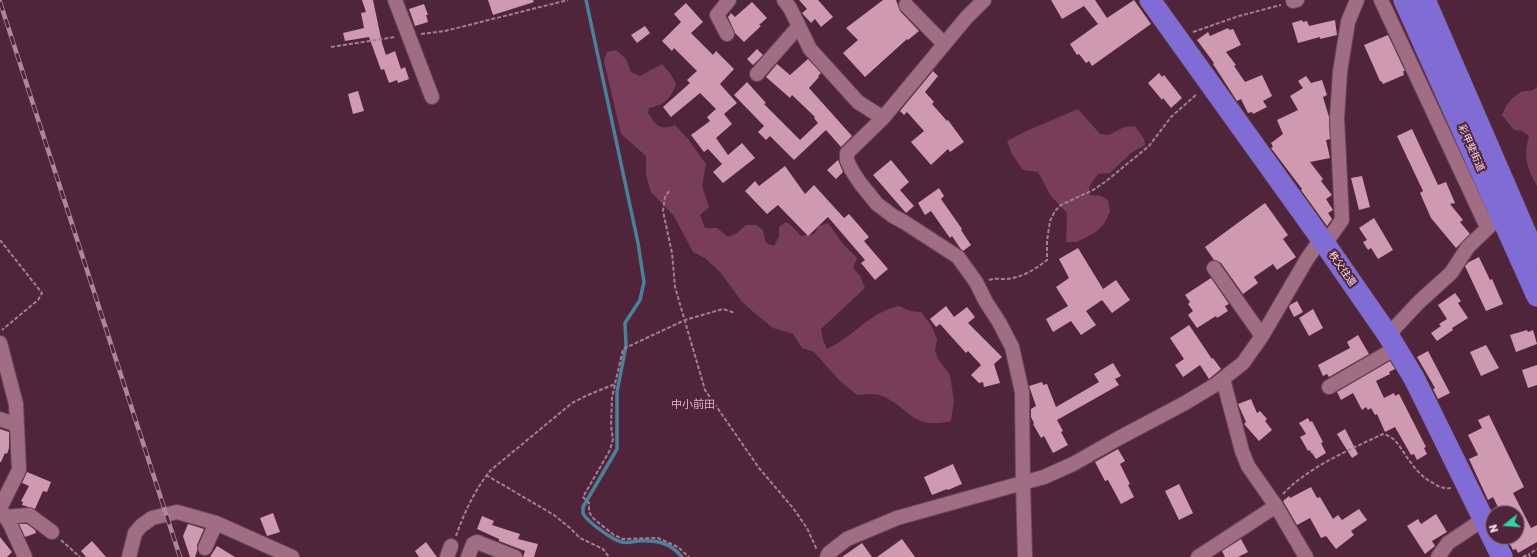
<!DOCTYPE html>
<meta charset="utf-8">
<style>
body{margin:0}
#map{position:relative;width:1537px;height:557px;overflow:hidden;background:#50253b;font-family:Rubik,sans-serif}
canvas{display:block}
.north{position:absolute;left:1485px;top:505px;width:40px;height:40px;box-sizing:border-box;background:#50253b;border:1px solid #946e80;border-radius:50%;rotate:253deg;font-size:11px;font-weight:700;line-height:16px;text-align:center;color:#f9dce8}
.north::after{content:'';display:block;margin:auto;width:14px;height:18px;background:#31d4a9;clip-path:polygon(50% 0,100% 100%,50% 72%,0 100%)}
</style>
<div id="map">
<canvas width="1537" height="557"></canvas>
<div class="north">N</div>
</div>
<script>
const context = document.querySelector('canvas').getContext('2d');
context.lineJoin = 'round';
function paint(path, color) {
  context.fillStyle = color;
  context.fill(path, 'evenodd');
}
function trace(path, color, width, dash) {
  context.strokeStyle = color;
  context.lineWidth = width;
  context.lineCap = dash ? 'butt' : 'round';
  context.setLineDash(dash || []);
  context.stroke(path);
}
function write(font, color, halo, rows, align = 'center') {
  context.font = font + ' Rubik,"Noto Sans JP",sans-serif';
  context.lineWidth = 4;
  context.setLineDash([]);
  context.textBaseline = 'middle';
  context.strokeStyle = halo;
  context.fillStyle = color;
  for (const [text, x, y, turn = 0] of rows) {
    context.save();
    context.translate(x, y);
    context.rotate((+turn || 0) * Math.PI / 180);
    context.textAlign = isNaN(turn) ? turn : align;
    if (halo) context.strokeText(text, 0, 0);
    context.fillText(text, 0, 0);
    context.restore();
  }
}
const green = new Path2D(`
 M 616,50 L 626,59 L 631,72 L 640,76 L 662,64 L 670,73 L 676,84 C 671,98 665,105 649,108 L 648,113 C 657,126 659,131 675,125 L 688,139 L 706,164 L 702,186 L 709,207 L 700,215 L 705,228 L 717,228 L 728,237 L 737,233 L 746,225 L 756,225 L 763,230 L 766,243 L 774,246 L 779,237 L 779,227 L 786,222 L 792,226 L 801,236 L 814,234 L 819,226 L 828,223 L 843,244 L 857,258 L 853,268 L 860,276 L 865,288 L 821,329 L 823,340 L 827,349 C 853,337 870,312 899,306 L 910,311 L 921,312 L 931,325 L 937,339 L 935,351 L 938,359 L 950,375 L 954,401 L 951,421 C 911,430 912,409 882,396 C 875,393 864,395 857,395 L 839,380 L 814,352 L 802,348 L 793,334 L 773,328 L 758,316 L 742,302 L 721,273 L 705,258 L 693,252 L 674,216 L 651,192 L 646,175 L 646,156 L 621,134 L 604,61 L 607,52 Z
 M 1537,87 L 1537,186 C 1527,167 1523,157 1529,136 L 1522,131 L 1514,130 L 1502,115 C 1505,106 1512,97 1521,92 C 1527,90 1533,92 1537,87 Z
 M 1078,109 L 1100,134 L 1109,135 L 1124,127 L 1135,126 L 1144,139 L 1145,145 L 1131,153 L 1110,173 L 1098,174 L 1089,187 L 1090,195 L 1101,196 L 1108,200 L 1110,212 L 1104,224 L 1096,232 L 1077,242 L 1066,242 L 1067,213 L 1051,196 L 1038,172 L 1023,170 L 1012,154 L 1007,141 L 1024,132 Z`);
const stream = new Path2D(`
 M 586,0 L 638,243 L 644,282 L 640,300 L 625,323 L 626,346 L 617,392 L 617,449 L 583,507 C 583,508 583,512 583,513 C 586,521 614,541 622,542 C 627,543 633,542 638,541 C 656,540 670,542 682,557`);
const building = new Path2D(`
 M 362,0 L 373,0 L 382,43 L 386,55 L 395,51 L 401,69 L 405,67 L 409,79 L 398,83 L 397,80 L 389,83 L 384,69 L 381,70 L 369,37 L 345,41 L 343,33 L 364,28 L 361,13 L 366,12 Z
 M 488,0 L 533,0 L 534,2 L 493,15 Z
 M 799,0 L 818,0 L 833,17 L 821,27 L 815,19 L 811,23 L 802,13 L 807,9 Z
 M 883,0 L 896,0 L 900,11 L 919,31 L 908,40 L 907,39 L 865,77 L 843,53 L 858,40 L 846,28 Z
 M 1051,0 L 1095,0 L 1107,18 L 1134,0 L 1151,24 L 1092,66 L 1089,61 L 1086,63 L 1079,54 L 1077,55 L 1070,44 L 1098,24 L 1084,6 L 1062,19 Z
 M 752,2 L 767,18 L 759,25 L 761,26 L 744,42 L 735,33 L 728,17 L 731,13 L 735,17 Z
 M 686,3 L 703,22 L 691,33 L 713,55 L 716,51 L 734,69 L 720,84 L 737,103 L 724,114 L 732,124 L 716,138 L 728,155 L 742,143 L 755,158 L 723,183 L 713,172 L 722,164 L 708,149 L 704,152 L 691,135 L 710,121 L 707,117 L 716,109 L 700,93 L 671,117 L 663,107 L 690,83 L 687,80 L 697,71 L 674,48 L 672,51 L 662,41 L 681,22 L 674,14 Z
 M 424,4 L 428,15 L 426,15 L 428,22 L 415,26 L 409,9 Z
 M 1302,20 L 1303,22 L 1307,21 L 1309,26 L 1335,20 L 1337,35 L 1320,39 L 1320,37 L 1298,43 L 1292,23 Z
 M 645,26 L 650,33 L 637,43 L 631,35 Z
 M 1228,28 L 1229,30 L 1233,29 L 1241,45 L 1226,52 L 1236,65 L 1234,66 L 1245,82 L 1262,75 L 1272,96 L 1263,101 L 1267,107 L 1253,114 L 1252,112 L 1248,113 L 1241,99 L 1237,101 L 1213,64 L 1214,63 L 1197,40 L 1208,32 L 1210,36 Z
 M 1388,35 L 1405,71 L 1403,71 L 1404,75 L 1383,84 L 1381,81 L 1380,81 L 1364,45 Z
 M 757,49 L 763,55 L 753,65 L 747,59 Z
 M 808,59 L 821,73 L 818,76 L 819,77 L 809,88 L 852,136 L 841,147 L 826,130 L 794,160 L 770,136 L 766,140 L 758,132 L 764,126 L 734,95 L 747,82 L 766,103 L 764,104 L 800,140 L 818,123 L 814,118 L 815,117 L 792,95 L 790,98 L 766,77 L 777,64 L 790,75 Z
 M 933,71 L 938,76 L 925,92 L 934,102 L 932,104 L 947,121 L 948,120 L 964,142 L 950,152 L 948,149 L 931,165 L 911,142 L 924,131 L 907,112 L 904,115 L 900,111 Z
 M 1159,73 L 1162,77 L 1164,75 L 1182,98 L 1171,108 L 1163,98 L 1162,100 L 1148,83 Z
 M 1306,76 L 1311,83 L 1322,80 L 1327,95 L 1323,97 L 1329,117 L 1330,139 L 1326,140 L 1330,158 L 1310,162 L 1323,179 L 1321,181 L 1332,195 L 1326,199 L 1333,210 L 1328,213 L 1332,219 L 1327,226 L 1301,190 L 1302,189 L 1271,148 L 1273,147 L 1271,143 L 1283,134 L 1277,120 L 1298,110 L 1290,96 L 1303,88 L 1298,81 Z
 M 358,91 L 364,111 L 353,114 L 348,94 Z
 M 1412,129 L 1438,185 L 1446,182 L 1455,203 L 1450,204 L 1463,220 L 1460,222 L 1470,234 L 1456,248 L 1431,218 L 1420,193 L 1423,191 L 1397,136 Z
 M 838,160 L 843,172 L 836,179 L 827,170 Z
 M 891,160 L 909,182 L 900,190 L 914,206 L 906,213 L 873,175 Z
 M 785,166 L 805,194 L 814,185 L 844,218 L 849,214 L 869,237 L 864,241 L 888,269 L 875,280 L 861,263 L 865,260 L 828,217 L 808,236 L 778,205 L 767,214 L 745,191 L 755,181 L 759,186 Z
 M 1362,176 L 1370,207 L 1359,210 L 1351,178 Z
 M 939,188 L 944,196 L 941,199 L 962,229 L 961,230 L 971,245 L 963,251 L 960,248 L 952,236 L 950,238 L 931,211 L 925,215 L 918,203 Z
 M 1265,203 L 1288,235 L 1283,239 L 1296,257 L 1277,270 L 1273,264 L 1254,277 L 1258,283 L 1243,294 L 1221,263 L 1214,260 L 1205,247 Z
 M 1374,218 L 1393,250 L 1378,259 L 1371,248 L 1368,250 L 1363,242 L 1367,240 L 1359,228 Z
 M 1078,248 L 1103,289 L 1116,280 L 1130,300 L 1112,313 L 1102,300 L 1086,311 L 1096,325 L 1081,335 L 1071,321 L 1053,332 L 1046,319 L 1068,306 L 1056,287 L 1069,278 L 1059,259 Z
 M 1479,257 L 1490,280 L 1492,279 L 1503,304 L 1486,311 L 1465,266 L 1469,262 Z
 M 1211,278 L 1229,304 L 1225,306 L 1228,311 L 1217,318 L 1216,316 L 1197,328 L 1188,315 L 1193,311 L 1188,304 L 1190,302 L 1185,295 Z
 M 1455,293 L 1461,301 L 1458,303 L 1468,318 L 1452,328 L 1453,330 L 1437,341 L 1431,333 L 1441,326 L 1439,324 L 1447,319 L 1438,305 Z
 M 1297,301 L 1303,312 L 1294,317 L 1289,307 L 1290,305 Z
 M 946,306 L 954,317 L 967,307 L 975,317 L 968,323 L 1002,357 L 994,364 L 1000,383 L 984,387 L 983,382 L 979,383 L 971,375 L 981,365 L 968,351 L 966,353 L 940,324 L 936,327 L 930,319 Z
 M 1313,309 L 1323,328 L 1309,336 L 1299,318 Z
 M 1189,325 L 1212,359 L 1213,358 L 1221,369 L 1209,379 L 1200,365 L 1183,377 L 1175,365 L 1184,359 L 1170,338 Z
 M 1527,330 L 1528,332 L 1533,330 L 1537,344 L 1516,352 L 1510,335 Z
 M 1358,335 L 1369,354 L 1329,377 L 1327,374 L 1323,376 L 1318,365 L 1350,348 L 1347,342 Z
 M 1486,345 L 1499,368 L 1481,376 L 1470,352 Z
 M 1428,351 L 1450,393 L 1438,399 L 1433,389 L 1435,388 L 1417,357 Z
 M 1390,361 L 1395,369 L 1389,372 L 1390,374 L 1376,381 L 1384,398 L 1394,393 L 1395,396 L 1399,394 L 1426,447 L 1424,448 L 1427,454 L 1417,460 L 1414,454 L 1411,455 L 1395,427 L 1385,432 L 1377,414 L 1375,415 L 1371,408 L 1368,410 L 1366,407 L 1362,410 L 1353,393 L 1341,400 L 1337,392 Z
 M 1113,363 L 1121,376 L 1115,379 L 1119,385 L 1057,420 L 1063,431 L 1061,432 L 1068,445 L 1053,453 L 1044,436 L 1041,438 L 1033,424 L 1034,423 L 1031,417 L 1031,409 L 1036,406 L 1029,386 L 1042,382 L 1043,385 L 1047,384 L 1056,407 L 1099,382 L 1094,374 Z
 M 1537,365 L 1537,385 L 1528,388 L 1522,370 Z
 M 1251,399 L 1257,413 L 1260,411 L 1267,419 L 1265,421 L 1272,430 L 1259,441 L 1244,424 L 1246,422 L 1238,404 Z
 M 1489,415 L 1524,487 L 1513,493 L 1531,528 L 1537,525 L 1537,542 L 1518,553 L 1516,549 L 1513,550 L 1508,540 L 1513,537 L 1517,537 L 1517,513 L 1501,513 L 1493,497 L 1488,500 L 1469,459 L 1478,455 L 1468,435 L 1482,428 L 1478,420 Z
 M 1308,418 L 1310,422 L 1312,421 L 1323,442 L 1321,443 L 1326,453 L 1316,459 L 1312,453 L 1311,453 L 1310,450 L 1308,451 L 1300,437 L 1306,434 L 1299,423 Z
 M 0,429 L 9,432 L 9,448 L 7,454 L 5,453 L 1,462 L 0,462 Z
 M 1345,429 L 1358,454 L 1352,458 L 1337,434 Z
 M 1118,449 L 1125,461 L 1120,464 L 1130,484 L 1128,485 L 1134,497 L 1121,504 L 1108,480 L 1105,481 L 1095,462 Z
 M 953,464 L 962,484 L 948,490 L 947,489 L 932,495 L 924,477 Z
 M 27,472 L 51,482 L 47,492 L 43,491 L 35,509 L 22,505 L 23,502 L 21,501 L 29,486 L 22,483 Z
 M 1179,484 L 1193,513 L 1179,520 L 1165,491 Z
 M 1311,487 L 1317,498 L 1320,497 L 1333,519 L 1338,515 L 1342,520 L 1359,509 L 1367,520 L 1351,531 L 1354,535 L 1336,549 L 1326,536 L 1321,538 L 1310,518 L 1297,525 L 1283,501 L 1289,496 L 1290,498 Z
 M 273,513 L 280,532 L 267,536 L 260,518 Z
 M 1436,514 L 1447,532 L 1432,541 L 1435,546 L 1425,554 L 1407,526 L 1418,519 L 1421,524 Z
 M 482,516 L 494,521 L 492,525 L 520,534 L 518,539 L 538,544 L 534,557 L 523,557 L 525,551 L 499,541 L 499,539 L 477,529 Z
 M 19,524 L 27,524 L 35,530 L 36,533 L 25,537 Z
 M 188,524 L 204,529 L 197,545 L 197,551 L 195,557 L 190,557 L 183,536 Z
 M 0,537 L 12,552 L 7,557 L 0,557 Z
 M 902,539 L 915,557 L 877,557 Z
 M 1241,539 L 1248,552 L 1238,557 L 1225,557 L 1222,551 Z
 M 92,541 L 106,557 L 86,557 L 81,551 Z
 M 426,542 L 437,557 L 419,557 L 415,551 Z
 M 862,543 L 872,557 L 842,557 Z
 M 217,546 L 235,557 L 210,557 Z`);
const path = new Path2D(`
 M 1193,32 L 1239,16 L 1281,5
 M 421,34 L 445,31 L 568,0
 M 331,47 L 395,37
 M 669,191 L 665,197 L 663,211 L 672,253 L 675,287 L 705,390 L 759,468 L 793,508 L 807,528 L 817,550
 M 0,240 L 42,293 L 38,300 L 2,330
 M 989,280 C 994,278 999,279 1004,279 C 1020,279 1036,269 1047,260 L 1047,241 L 1050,221 L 1055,211 L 1061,205 L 1093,190 L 1105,182 L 1149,146 L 1171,117 L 1197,94
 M 615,385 L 612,397 L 611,426 L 613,439 L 610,450 L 583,497 L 589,503 L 589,512 L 594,519 L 614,535 L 623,539 L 658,538 L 678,547 L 689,557
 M 486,475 L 554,515 L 570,528 L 580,538 L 603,549 L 609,557
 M 1283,494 C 1308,467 1351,449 1383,434 C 1397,437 1401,450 1409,460 C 1415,469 1423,478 1433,483 C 1439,487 1444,489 1451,488
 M 456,536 C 464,513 475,489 491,470 L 572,403 L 588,395 L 615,384 L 623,349 L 685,320 L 723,309 L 735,313
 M 61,540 L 80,557
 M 1523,557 L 1529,554
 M 1530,557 L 1529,554 L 1537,549`);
const minor = new Path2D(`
 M 395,0 L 432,97
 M 784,0 L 790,8 L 810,49 L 858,102 L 883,118
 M 984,0 L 966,18 L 883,118 L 847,153 L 847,160 L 851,169 L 860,183 L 877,204 L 893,216 L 904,222 L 958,257 L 976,282 L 986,302 L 999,322 L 1012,347 L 1022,392 L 1023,483 L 1025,557
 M 1381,0 L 1487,227
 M 1293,1 L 1297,0
 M 906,5 L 944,44
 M 727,34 L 717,15 L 729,0
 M 757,74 L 799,26
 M 1325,244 L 1342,220 L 1337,118 L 1340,72 L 1348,22 L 1357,0
 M 1214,268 L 1262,336
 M 1388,335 L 1419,302 L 1451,273 L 1468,247 L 1493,223
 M 1223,379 L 1242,451 L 1248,466 L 1276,506 L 1306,557
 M 1329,387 L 1396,348
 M 0,419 L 17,425
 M 0,508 L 19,470 L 16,404 L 0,343
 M 0,509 L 10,524 L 25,557
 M 5,517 L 29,515 L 52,532
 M 205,548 L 216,523
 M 129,557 L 135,533 L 141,526 L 152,518 L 177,512 L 216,523 L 292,557
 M 447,557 L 451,546
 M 468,557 L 473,544 L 477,542 L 515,557
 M 827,557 L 829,553 L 847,539 L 897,518 L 1044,477 L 1073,464 L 1119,438 L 1185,403 L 1215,385 L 1243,363 L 1262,336 L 1307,259 L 1321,239
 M 1198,557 L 1276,506
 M 1438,557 L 1448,543 L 1484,519`);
const highway = new Path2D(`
 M 1150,0 L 1325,244 L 1388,335 L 1414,378 L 1502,557
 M 1404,0 L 1537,296
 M 1425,0 L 1537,259`);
const rail = new Path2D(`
 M 0,2 L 180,557`);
const streetNames = [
 ["彩甲斐街道",1471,148,66],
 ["秩父往還",1342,269,55]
];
const neighbourhoodNames = [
 ["中小前田",693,405]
];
paint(green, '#773d5a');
trace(stream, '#4b8099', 3.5);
paint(building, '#ce99b1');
trace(minor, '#6b4659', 16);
trace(highway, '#6b4659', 22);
trace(path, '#a37f90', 2, [4, 2]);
trace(minor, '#a06d85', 14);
trace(highway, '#816cd6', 21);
trace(rail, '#ac8899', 4.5);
trace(rail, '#50253b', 3, [9]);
write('10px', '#f9dce8', '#50253b', streetNames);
write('11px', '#e8b1c9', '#50253b', neighbourhoodNames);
</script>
